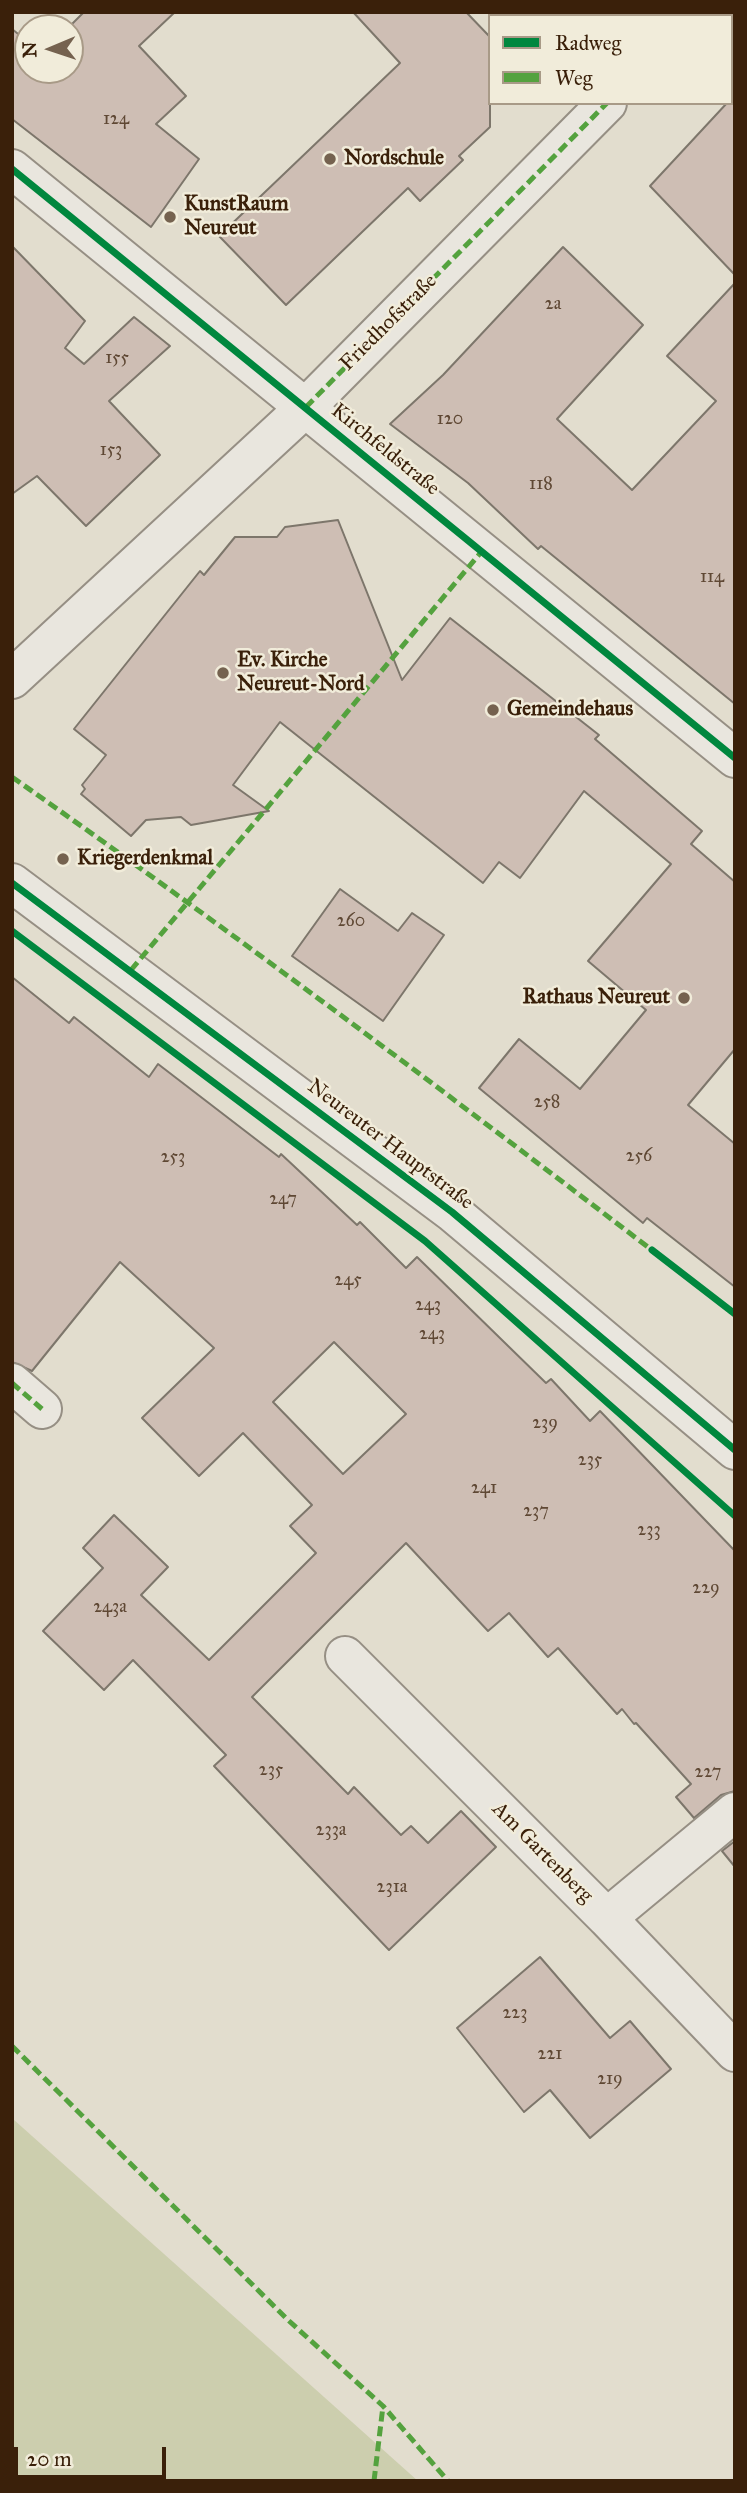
<!DOCTYPE html>
<meta charset="utf-8">
<style>
body{margin:0}
#map{position:relative;width:747px;height:2493px;overflow:hidden;background:#e2ddce;font-family:"IM FELL Great Primer",serif}
canvas{display:block}
.frame{position:absolute;inset:0;border:14px solid #3a200a;pointer-events:none}
.legend{position:absolute;left:488px;top:14px;width:245px;height:91px;box-sizing:border-box;background:#f1ecda;border:2px solid #a89a87;margin:0;padding:9px 12px;list-style:none;font-size:21px;color:#3a200a}
.legend li{display:flex;align-items:center;gap:14px;height:35px}
.legend b{width:35px;border:2px solid #a89a87}
.north{position:absolute;left:14px;top:14px;width:70px;height:70px;box-sizing:border-box;background:#f1ecda;border:2px solid #a89a87;border-radius:50%;rotate:268deg;font-size:19px;font-weight:700;line-height:28px;text-align:center;color:#3a200a}
.north::after{content:'';display:block;margin:auto;width:24px;height:32px;background:#75624f;clip-path:polygon(50% 0,100% 100%,50% 72%,0 100%)}
.scale{position:absolute;left:14px;top:2447px;width:152px;height:32px;box-sizing:border-box;border:4px solid #3a200a;border-top:0;padding-left:9px;font-size:21px;line-height:24px;white-space:nowrap;color:#3a200a;-webkit-text-stroke:5px #f1ecda;paint-order:stroke}
</style>
<div id="map">
<canvas width="747" height="2493"></canvas>
<div class="frame"></div>
<ul class="legend">
<li><b style="height:9px;background:#00873e"></b>Radweg</li>
<li><b style="height:9px;background:#54a23e"></b>Weg</li>
</ul>
<div class="north">N</div>
<div class="scale">20 m</div>
</div>
<script>
const context = document.querySelector('canvas').getContext('2d');
context.lineJoin = 'round';
function paint(path, color) {
  context.fillStyle = color;
  context.fill(path, 'evenodd');
}
function trace(path, color, width, dash) {
  context.strokeStyle = color;
  context.lineWidth = width;
  context.lineCap = dash ? 'butt' : 'round';
  context.setLineDash(dash || []);
  context.stroke(path);
}
function write(font, color, halo, rows, align = 'center') {
  context.font = font + ' "IM FELL Great Primer",serif';
  context.lineWidth = 5;
  context.setLineDash([]);
  context.textBaseline = 'middle';
  context.strokeStyle = halo;
  context.fillStyle = color;
  for (const [text, x, y, turn = 0] of rows) {
    context.save();
    context.translate(x, y);
    context.rotate((+turn || 0) * Math.PI / 180);
    context.textAlign = isNaN(turn) ? turn : align;
    if (halo) context.strokeText(text, 0, 0);
    context.fillText(text, 0, 0);
    context.restore();
  }
}
const green = new Path2D(`
 M 12,2119 L 13,2119 L 418,2481 L 12,2481 Z`);
const building = new Path2D(`
 M 84,12 L 175,12 L 139,46 L 186,96 L 156,124 L 199,159 L 151,227 L 12,119 L 12,29 L 28,42 L 28,70 L 70,70 L 68,28 Z
 M 353,12 L 466,12 L 490,37 L 490,127 L 459,156 L 463,160 L 420,201 L 408,188 L 286,305 L 219,236 L 400,63 Z
 M 735,95 L 735,275 L 650,186 L 727,103 L 731,103 Z
 M 12,246 L 85,321 L 65,348 L 84,364 L 134,317 L 170,346 L 109,401 L 160,455 L 86,526 L 37,476 L 12,494 Z
 M 563,247 L 643,325 L 557,419 L 632,490 L 716,401 L 667,356 L 735,283 L 735,704 L 541,546 L 538,549 L 468,483 L 390,424 L 443,375 Z
 M 338,520 L 402,680 L 450,618 L 599,735 L 595,739 L 702,831 L 691,844 L 735,882 L 735,1049 L 688,1105 L 735,1144 L 735,1287 L 647,1218 L 643,1223 L 479,1088 L 519,1039 L 580,1089 L 646,1010 L 588,961 L 671,864 L 584,791 L 520,878 L 499,862 L 483,883 L 280,722 L 233,785 L 269,811 L 191,825 L 181,817 L 146,820 L 131,836 L 81,794 L 85,789 L 82,785 L 106,755 L 74,729 L 200,571 L 204,575 L 235,537 L 277,537 L 285,527 Z
 M 340,889 L 398,931 L 412,913 L 444,935 L 383,1021 L 292,956 Z
 M 12,977 L 69,1023 L 74,1017 L 149,1077 L 158,1064 L 279,1157 L 281,1154 L 357,1225 L 360,1222 L 406,1268 L 417,1257 L 546,1383 L 551,1379 L 590,1421 L 600,1411 L 735,1551 L 735,1791 L 721,1795 L 694,1818 L 676,1797 L 691,1784 L 636,1723 L 634,1724 L 622,1709 L 617,1714 L 558,1648 L 548,1657 L 509,1613 L 488,1631 L 406,1543 L 252,1697 L 348,1794 L 354,1787 L 401,1835 L 411,1826 L 428,1843 L 461,1811 L 496,1847 L 389,1950 L 214,1766 L 226,1755 L 133,1660 L 104,1690 L 43,1631 L 103,1568 L 83,1548 L 114,1515 L 168,1567 L 141,1595 L 209,1660 L 316,1553 L 290,1526 L 312,1505 L 243,1433 L 199,1476 L 142,1418 L 214,1348 L 120,1262 L 32,1371 L 12,1362 ZM 334,1342 L 406,1414 L 343,1474 L 273,1402 Z
 M 735,1841 L 735,1867 L 722,1851 Z
 M 540,1957 L 610,2038 L 630,2021 L 671,2069 L 590,2138 L 550,2090 L 524,2112 L 457,2028 Z`);
const minor = new Path2D(`
 M 694,16 L 698,12
 M 12,169 L 735,758
 M 12,679 L 306,407 L 607,103
 M 12,883 L 452,1212 L 735,1450
 M 12,1383 L 42,1409
 M 345,1656 L 607,1918 L 735,2052
 M 607,1918 L 735,1812`);
const quiet = new Path2D(`
 M 694,16 L 698,12
 M 306,407 L 607,103
 M 12,777 C 231,931 444,1091 657,1254
 M 131,970 L 482,551
 M 12,1383 L 42,1409
 M 12,2046 L 288,2320 L 383,2406 L 448,2481
 M 374,2481 L 383,2406`);
const cycleway = new Path2D(`
 M 12,169 L 735,758
 M 12,883 L 452,1212 L 735,1450
 M 12,931 L 425,1241 L 735,1516
 M 652,1250 L 735,1314`);
const markers = [
 [330,159,7,"#75624f"],
 [170,217,7,"#75624f"],
 [223,673,7,"#75624f"],
 [493,710,7,"#75624f"],
 [63,859,7,"#75624f"],
 [684,998,7,"#75624f"]
];
const numberNames = [
 ["124",116,120],
 ["2a",553,305],
 ["155",117,359],
 ["120",450,420],
 ["153",111,451],
 ["118",541,485],
 ["114",712,578],
 ["260",351,922],
 ["258",547,1103],
 ["256",639,1157],
 ["253",173,1158],
 ["247",283,1200],
 ["245",348,1281],
 ["243",428,1306],
 ["243",432,1335],
 ["239",545,1424],
 ["235",590,1461],
 ["241",484,1489],
 ["237",536,1512],
 ["233",649,1531],
 ["229",706,1589],
 ["243a",110,1608],
 ["235",271,1771],
 ["227",708,1773],
 ["233a",331,1831],
 ["231a",392,1888],
 ["223",515,2014],
 ["221",550,2055],
 ["219",610,2080]
];
const poiNames = [
 ["Nordschule",344,159],
 ["KunstRaum",184,205],
 ["Neureut",184,229],
 ["Ev. Kirche",237,661],
 ["Neureut-Nord",237,685],
 ["Gemeindehaus",507,710],
 ["Kriegerdenkmal",77,859],
 ["Rathaus Neureut",670,998,"right"]
];
const streetNames = [
 ["Friedhofstraße",389,323,-45],
 ["Kirchfeldstraße",385,450,39],
 ["Neureuter Hauptstraße",390,1145,37],
 ["Am Gartenberg",542,1853,45]
];
paint(green, '#ccceae');
paint(building, '#cebeb4');
trace(building, '#7d766b', 2);
trace(minor, '#968f84', 42);
trace(minor, '#e9e6de', 38);
trace(quiet, '#54a23e', 5, [10, 5]);
trace(cycleway, '#00873e', 7);
for (const [x, y, r, color] of markers) {
  const dot = new Path2D();
  dot.arc(x, y, r, 0, 2 * Math.PI);
  context.fillStyle = color;
  context.fill(dot);
  trace(dot, '#f1ecda', 2.5);
}
write('18px', '#5f4834', null, numberNames);
write('bold 21px', '#3a200a', '#f1ecda', poiNames, 'left');
write('21px', '#3a200a', '#f1ecda', streetNames);
</script>
